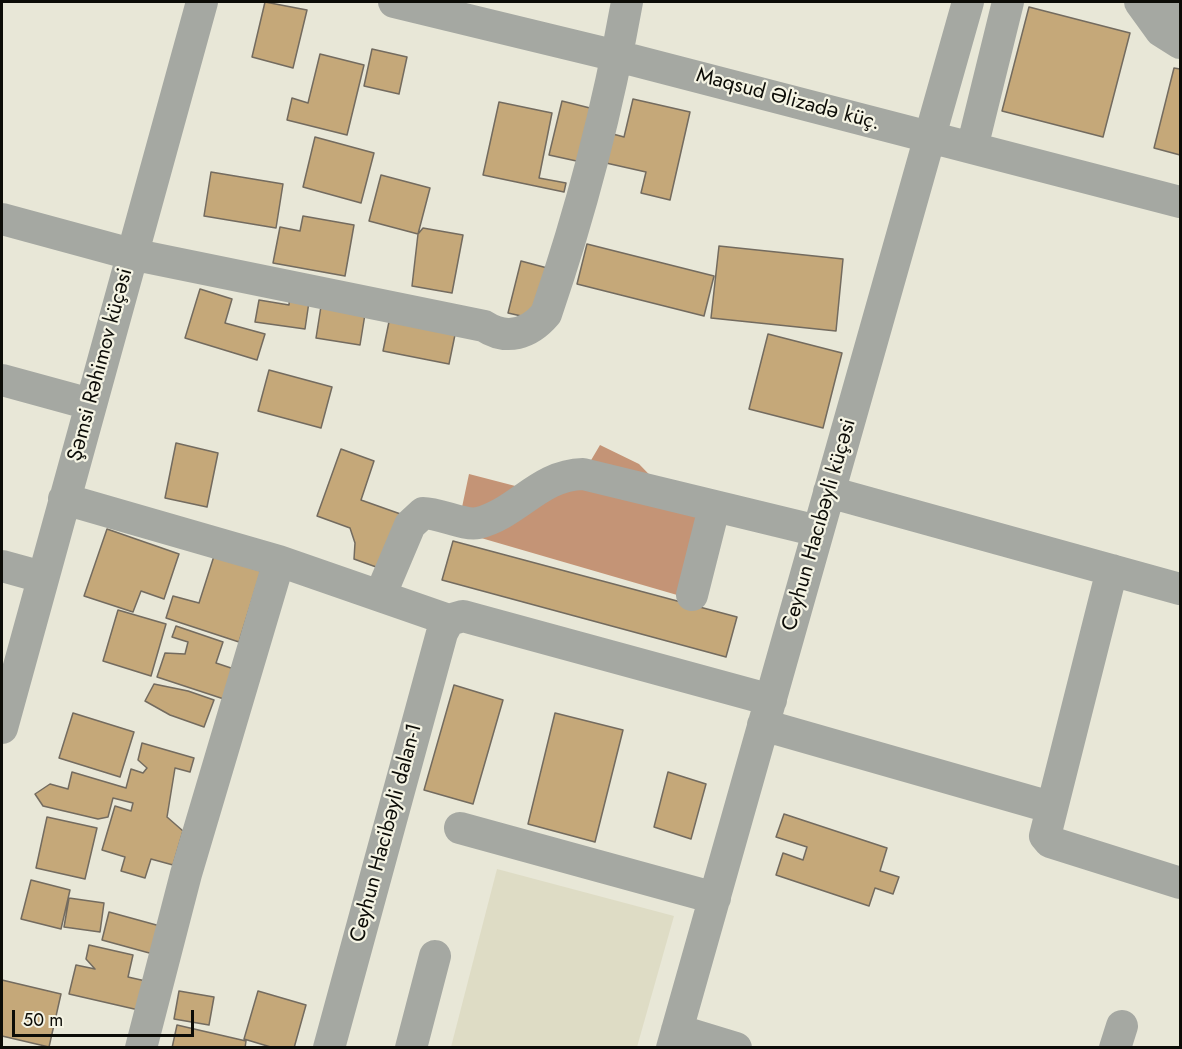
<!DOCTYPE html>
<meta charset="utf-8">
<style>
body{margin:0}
#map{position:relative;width:1182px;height:1049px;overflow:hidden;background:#e8e7d7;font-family:Jost,sans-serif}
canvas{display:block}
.frame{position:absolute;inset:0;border:3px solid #0c0c07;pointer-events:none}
.scale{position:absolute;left:12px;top:1010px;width:182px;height:27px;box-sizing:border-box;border:3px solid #0c0c07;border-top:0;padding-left:8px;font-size:18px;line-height:21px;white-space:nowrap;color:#0c0c07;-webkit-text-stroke:4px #f5f4e4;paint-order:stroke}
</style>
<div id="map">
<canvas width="1182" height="1049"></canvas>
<div class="frame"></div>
<div class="scale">50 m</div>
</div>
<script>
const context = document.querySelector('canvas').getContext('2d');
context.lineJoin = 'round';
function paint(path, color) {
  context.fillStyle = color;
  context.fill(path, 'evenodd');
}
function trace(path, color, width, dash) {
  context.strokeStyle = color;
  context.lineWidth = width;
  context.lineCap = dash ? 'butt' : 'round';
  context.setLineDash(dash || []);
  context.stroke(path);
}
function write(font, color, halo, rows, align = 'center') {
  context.font = font + ' Jost,sans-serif';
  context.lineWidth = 4.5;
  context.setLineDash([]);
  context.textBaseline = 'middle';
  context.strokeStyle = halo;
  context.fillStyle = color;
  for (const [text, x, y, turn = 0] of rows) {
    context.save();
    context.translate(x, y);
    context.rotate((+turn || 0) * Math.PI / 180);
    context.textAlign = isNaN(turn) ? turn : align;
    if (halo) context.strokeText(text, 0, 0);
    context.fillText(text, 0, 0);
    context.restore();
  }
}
const built = new Path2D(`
 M 497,869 L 674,916 L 637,1047 L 451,1047 Z`);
const forest = new Path2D(`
 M 600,445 L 639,464 L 670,496 L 707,510 L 684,597 L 457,531 L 469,474 L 550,495 L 580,479 Z`);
const building = new Path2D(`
 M 265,2 L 307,10 L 293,68 L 252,57 Z
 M 1029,7 L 1130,33 L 1103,137 L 1002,111 Z
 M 372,49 L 407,57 L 399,94 L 364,86 Z
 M 320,54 L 364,65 L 347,135 L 287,120 L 292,98 L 308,103 Z
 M 1174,68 L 1180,69 L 1180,155 L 1154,148 Z
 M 633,99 L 690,112 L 670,200 L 641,193 L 646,172 L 606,163 L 613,134 L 624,137 Z
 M 562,101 L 594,109 L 581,162 L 549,155 Z
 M 499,102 L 552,113 L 539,178 L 566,183 L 564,192 L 483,175 Z
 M 315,137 L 374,153 L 361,203 L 303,187 Z
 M 211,172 L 283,184 L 276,228 L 204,216 Z
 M 381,175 L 430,188 L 418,234 L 369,221 Z
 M 303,216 L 354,225 L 345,276 L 273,263 L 280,227 L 300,231 Z
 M 423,228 L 463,235 L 452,293 L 412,286 L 418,234 Z
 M 587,244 L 714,276 L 704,316 L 577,284 Z
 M 719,246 L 843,259 L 836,331 L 711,318 Z
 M 521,261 L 551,269 L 539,320 L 508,313 Z
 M 200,289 L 232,299 L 225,323 L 265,334 L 257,360 L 185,338 Z
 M 290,292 L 310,295 L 305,329 L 255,322 L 259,300 L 289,305 Z
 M 322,300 L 366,308 L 360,345 L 316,338 Z
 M 391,312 L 457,325 L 449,364 L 383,351 Z
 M 768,334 L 842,353 L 823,428 L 749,409 Z
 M 269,370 L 332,387 L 321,428 L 258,411 Z
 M 176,443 L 218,453 L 207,507 L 165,498 Z
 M 341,449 L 374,461 L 361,500 L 409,517 L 390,572 L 354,559 L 355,543 L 350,528 L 317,516 Z
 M 107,529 L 179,554 L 164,599 L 141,591 L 133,612 L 84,596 Z
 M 453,541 L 737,617 L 726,657 L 442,580 Z
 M 214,556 L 261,571 L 239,642 L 166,618 L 173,596 L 199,603 Z
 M 118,610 L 166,624 L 151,676 L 103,661 Z
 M 176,626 L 223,642 L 216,663 L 243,672 L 233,702 L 157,677 L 165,653 L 185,654 L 188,642 L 172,637 Z
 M 154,684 L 188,691 L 214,700 L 204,727 L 170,715 L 145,701 Z
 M 454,685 L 503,700 L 473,804 L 424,790 Z
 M 73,713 L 134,732 L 120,777 L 59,758 Z
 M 555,713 L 623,730 L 595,842 L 528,824 Z
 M 142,743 L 194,758 L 190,772 L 175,768 L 167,817 L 183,831 L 173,865 L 151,859 L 145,878 L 121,871 L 125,857 L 102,850 L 115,806 L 131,811 L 133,803 L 113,798 L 108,817 L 98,819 L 43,806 L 35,794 L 50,784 L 68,789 L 72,772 L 126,788 L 131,769 L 143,773 L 147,768 L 138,760 Z
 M 668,772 L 706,784 L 691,839 L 654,827 Z
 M 784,814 L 887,848 L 880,871 L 899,877 L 893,894 L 875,888 L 869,906 L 776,875 L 783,853 L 803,860 L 807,847 L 776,837 Z
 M 47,817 L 97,828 L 85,879 L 36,868 Z
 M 31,880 L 70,890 L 61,929 L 21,919 Z
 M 69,898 L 104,903 L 100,932 L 64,927 Z
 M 109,912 L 160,926 L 153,954 L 102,940 Z
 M 89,945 L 133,955 L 128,977 L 150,982 L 143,1011 L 69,994 L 76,965 L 95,969 L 86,959 Z
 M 2,980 L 61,994 L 49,1047 L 2,1036 Z
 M 179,991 L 214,997 L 209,1025 L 174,1019 Z
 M 258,991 L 306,1005 L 294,1048 L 274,1048 L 244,1039 Z
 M 177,1025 L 246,1041 L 245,1048 L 172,1048 Z`);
const minor = new Path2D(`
 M 394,2 L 617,56 L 1180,202
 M 1140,2 L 1161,31 L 1180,43
 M 1151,2 L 1180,9
 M 972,148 L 1008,2
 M 2,219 L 131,254 L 484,326 C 507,341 529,334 546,314 C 581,212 608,108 627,2
 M 2,380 L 90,404
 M 829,492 L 1180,589
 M 64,499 L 279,561 L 449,620 L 463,616 L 771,700
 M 2,566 L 42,577
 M 1112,570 L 1045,836 L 1050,842 L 1180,883
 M 692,595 L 714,508
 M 380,596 L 410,525 L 423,513 C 440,513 464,526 478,523 C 518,513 539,475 583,474 L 818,531
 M 763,725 L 1050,807
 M 2,728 L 202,2
 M 460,828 L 715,898
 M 677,1030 L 736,1048
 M 141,1048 L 186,874 L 279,561
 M 329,1048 L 442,633 L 449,620
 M 411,1048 L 435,956
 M 672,1048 L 968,2
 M 1115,1048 L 1122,1026`);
const streetNames = [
 ["Maqsud Əlizadə küç.",788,100,15],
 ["Şəmsi Rəhimov küçəsi",101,365,-75],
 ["Ceyhun Hacıbəyli küçəsi",820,525,-74],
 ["Ceyhun Hacibəyli dalan-1",387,833,-75]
];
paint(built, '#dedcc5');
paint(forest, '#c49476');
paint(building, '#c5a879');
trace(building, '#736b5f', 1.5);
trace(minor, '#a5a8a2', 32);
write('21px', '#0c0c07', '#f5f4e4', streetNames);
</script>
